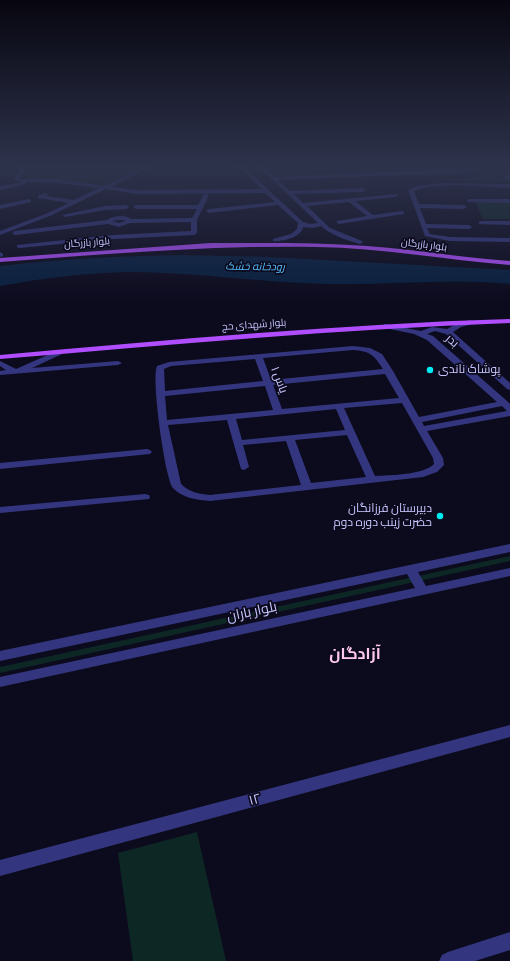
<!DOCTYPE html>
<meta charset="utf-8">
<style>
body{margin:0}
canvas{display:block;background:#0c0a1d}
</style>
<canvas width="510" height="961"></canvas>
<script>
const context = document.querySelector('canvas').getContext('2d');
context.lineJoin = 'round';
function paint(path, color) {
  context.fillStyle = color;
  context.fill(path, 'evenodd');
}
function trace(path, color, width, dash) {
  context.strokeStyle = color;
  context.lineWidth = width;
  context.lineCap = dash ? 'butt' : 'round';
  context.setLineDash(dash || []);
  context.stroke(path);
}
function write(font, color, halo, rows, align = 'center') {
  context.font = font + ' Manrope,Cairo,sans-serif';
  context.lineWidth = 3.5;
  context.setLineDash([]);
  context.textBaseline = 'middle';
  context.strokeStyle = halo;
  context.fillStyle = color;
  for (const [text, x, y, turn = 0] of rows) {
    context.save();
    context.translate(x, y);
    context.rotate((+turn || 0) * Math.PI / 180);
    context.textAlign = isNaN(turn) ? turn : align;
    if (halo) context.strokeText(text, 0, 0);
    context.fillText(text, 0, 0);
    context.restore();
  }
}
const green = new Path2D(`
 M 35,167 L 143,167 L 104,186 L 59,179 L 27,179 Z
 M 485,176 L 510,179 L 510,183 L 439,180 Z
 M 475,202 L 510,202 L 510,219 L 483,219 Z
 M 510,556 L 510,561 L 0,673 L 0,667 Z
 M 197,832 L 226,961 L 133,961 L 118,853 Z`);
const water = new Path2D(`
 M 182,255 L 269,257 L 510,270 L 510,284 C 451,278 391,285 332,284 C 264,283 197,272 129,272 C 85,273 43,278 0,286 L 0,266 C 61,259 121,256 182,255 Z`);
const minor = new Path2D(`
 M 22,167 L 27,167 L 20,179 L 58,179 L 104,186 L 144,167 L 150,167 L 111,187 L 137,190 L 262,189 L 239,167 L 244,167 L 303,222 L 310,224 L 318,223 L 259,167 L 264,167 L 275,177 L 473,168 L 476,170 L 473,172 L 278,180 L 290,191 L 363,188 L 366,190 L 363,192 L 294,194 L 303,203 L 397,194 L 398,195 L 395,197 L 355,201 L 373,215 L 402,211 L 404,212 L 404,214 L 339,224 L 336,222 L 337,221 L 367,216 L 349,202 L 307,206 L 330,228 L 362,241 L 363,242 L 360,244 C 346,240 331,235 321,226 L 313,228 L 303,227 C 302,237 282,242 273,241 L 273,239 L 291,234 L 297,229 L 298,223 L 278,205 L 209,213 L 206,211 L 209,209 L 275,202 L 265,193 L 137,194 L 106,189 L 52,215 L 0,235 L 0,231 L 48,213 L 69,203 L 38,198 L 38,196 L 44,193 L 49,194 L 46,196 L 74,200 L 99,188 L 58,183 L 26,182 L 26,184 L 0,190 L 0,186 L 23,182 L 13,180 Z
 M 506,175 L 510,175 L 510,179 L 504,178 L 504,176 Z
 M 442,183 L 510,184 L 510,188 C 485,187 436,181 414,191 L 419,204 L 464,205 L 467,207 L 464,209 L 420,208 L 426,224 L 469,225 L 472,227 L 469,229 L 427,228 L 430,234 L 450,237 L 510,238 L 510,242 L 450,241 L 425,236 L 408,190 L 417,186 Z
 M 204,194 L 209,195 L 197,220 L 197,233 L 194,235 L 113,239 L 19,248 L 17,247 L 17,245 L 113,235 L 191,231 L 191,222 L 130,223 L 119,227 L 108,224 L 15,235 L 12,233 L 15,231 L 107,220 C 113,216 125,214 131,219 L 192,218 L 197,209 L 136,209 L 133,207 L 136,205 L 198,205 ZM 117,220 L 124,220 L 125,221 L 119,223 L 112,221 Z
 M 29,199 L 31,200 L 31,202 L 0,209 L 0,205 Z
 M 469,199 L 510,199 L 510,203 L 467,202 L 467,200 Z
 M 105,206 L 126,205 L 129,207 L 126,209 L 105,210 L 65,217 L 62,215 Z
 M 481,221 L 510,221 L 510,225 L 479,224 L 479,222 Z
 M 0,252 L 3,254 L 3,256 L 0,257 Z
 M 470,320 L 474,322 L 473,324 L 461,327 L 453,332 L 510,383 L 510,390 L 507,389 L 446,334 L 435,331 L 427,334 L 433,336 L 507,401 L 510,404 L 510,416 L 427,431 L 443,458 L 444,465 L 437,472 L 423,477 L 210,501 C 197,500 182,498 173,488 C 165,478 151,378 157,366 L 169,362 L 353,346 L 370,348 L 382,354 L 393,371 L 419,417 L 497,402 L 427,340 L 414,334 L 385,328 L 381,326 L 385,324 L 421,331 L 432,327 L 447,329 L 456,324 ZM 353,350 C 370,351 374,355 383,369 L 271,380 L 263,358 ZM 255,359 L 263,381 L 165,391 L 164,369 L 171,366 ZM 385,374 L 399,398 L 282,409 L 273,385 ZM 265,386 L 273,410 L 167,420 L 165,396 ZM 402,403 L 433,458 L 434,464 C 423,475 391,475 375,476 L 344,408 ZM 502,406 L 507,411 L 424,426 L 422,422 ZM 336,409 L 345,430 L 242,440 L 236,419 ZM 227,420 L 241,469 L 244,470 L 249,467 L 243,445 L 286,441 L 301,485 L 210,495 C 199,494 189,492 181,484 L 168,425 ZM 347,435 L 366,477 L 311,483 L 295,440 Z
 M 59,350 L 62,350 L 62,354 L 32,368 L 118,361 L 122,363 L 118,365 L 0,375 L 0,371 L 6,370 L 0,366 L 0,361 L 16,369 Z
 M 147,449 L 150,450 L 152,452 L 150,454 L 0,469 L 0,463 Z
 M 145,494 L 149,495 L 150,497 L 149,499 L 0,513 L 0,507 Z
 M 510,544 L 510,552 L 418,572 L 426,586 L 510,568 L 510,576 L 0,687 L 0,677 L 415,588 L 407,574 L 0,661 L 0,651 Z
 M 510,725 L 510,737 L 0,876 L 0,860 Z
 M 510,932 L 510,950 L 475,961 L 439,961 L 442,955 L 448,952 Z`);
const major = new Path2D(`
 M 211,243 C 263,243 315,242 367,246 C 415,249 462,258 510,261 L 510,265 C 446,260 382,248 317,247 C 211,245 106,254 0,262 L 0,258 Z
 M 510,319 L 510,323 C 340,329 170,345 0,359 L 0,355 C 170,340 340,324 510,319 Z`);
const markers = [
 [430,370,4,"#00ebf2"],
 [440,516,4,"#00ebf2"]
];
const farStreetnames = [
 ["بلوار بازرگان",87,243,-4],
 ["بلوار بازرگان",424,245,7],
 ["بلوار شهدای حج",254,325,-4]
];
const farWaternames = [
 ["رودخانه خشک",255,267,1]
];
const streetNames = [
 ["بدر",452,341,41],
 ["یاس ۱",279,380,69]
];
const poiNames = [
 ["پوشاک ناندی",438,370],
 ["دبیرستان فرزانگان",432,509,"right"],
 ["حضرت زینب دوره دوم",432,523,"right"]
];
const nearStreetnames = [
 ["بلوار باران",252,612,-12],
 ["۱۲",255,800,-15]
];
const nearNeighbourhoodnames = [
 ["آزادگان",355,655]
];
paint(green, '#0d2725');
paint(water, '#08203f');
paint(minor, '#33367f');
paint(major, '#b04eff');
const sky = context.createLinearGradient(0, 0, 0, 302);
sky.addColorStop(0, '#070610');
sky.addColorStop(0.55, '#2e334c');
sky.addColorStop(1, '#2e334c00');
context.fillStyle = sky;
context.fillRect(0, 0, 510, 302);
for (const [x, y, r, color] of markers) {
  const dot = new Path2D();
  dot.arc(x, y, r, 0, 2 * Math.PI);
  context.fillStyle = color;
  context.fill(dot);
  trace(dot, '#0c0a1d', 1.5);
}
write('10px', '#c9c7ff', '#0c0a1d', farStreetnames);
write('italic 11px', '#55bdff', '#0c0a1d', farWaternames);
write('12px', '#c9c7ff', '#0c0a1d', streetNames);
write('12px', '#c9c7ff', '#0c0a1d', poiNames, 'left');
write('14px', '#c9c7ff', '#0c0a1d', nearStreetnames);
write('bold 16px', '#ffc9ef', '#0c0a1d', nearNeighbourhoodnames);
</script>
